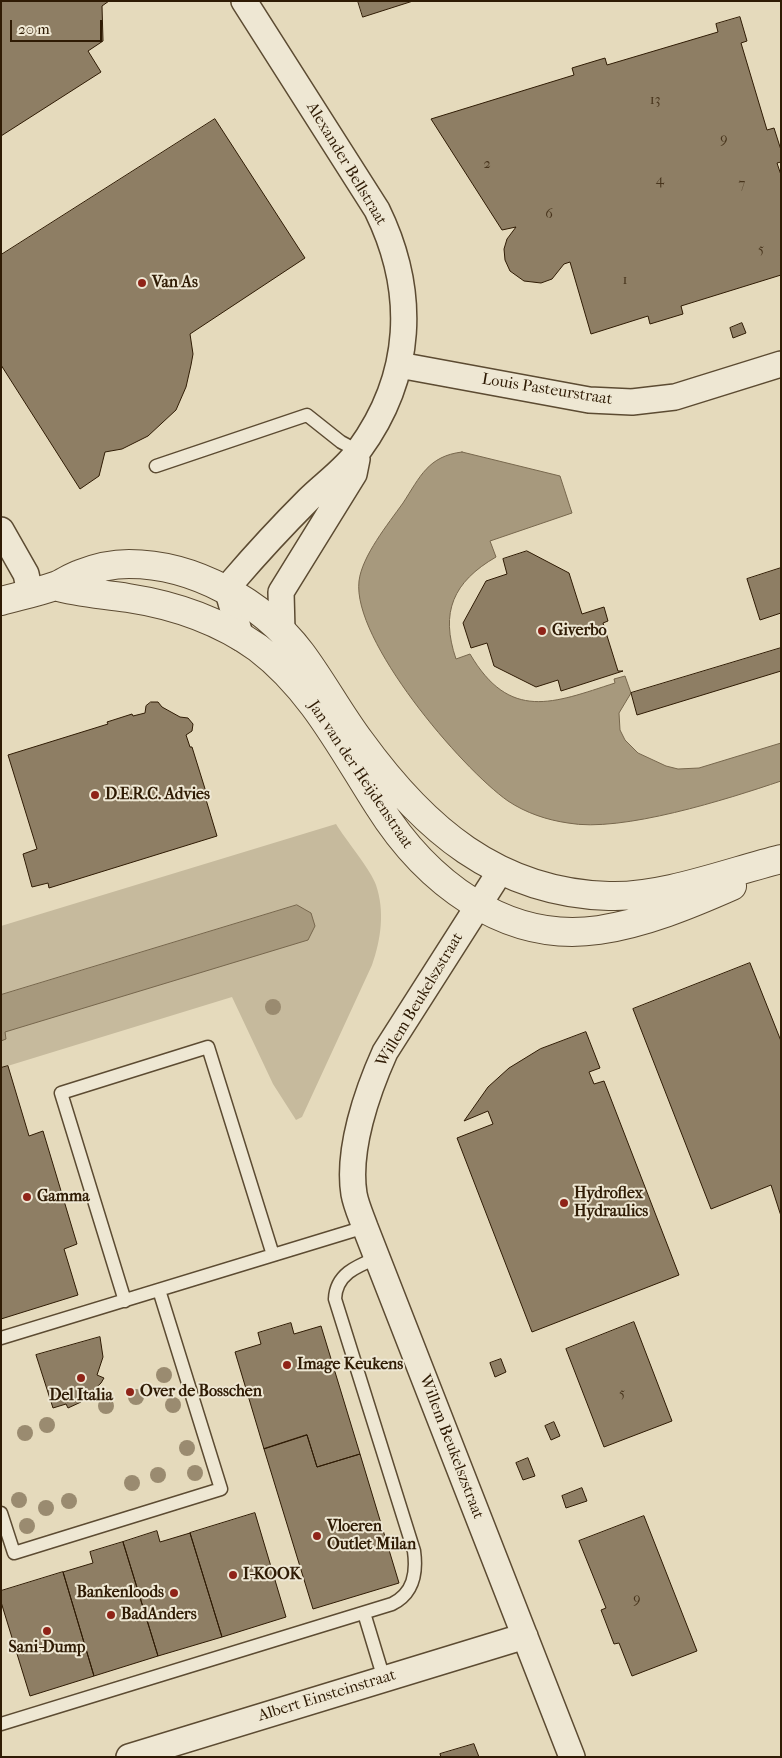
<!DOCTYPE html>
<style>
body{margin:0}
#map{position:relative;width:782px;height:1758px;overflow:hidden;background:#e5dabc;font-family:"IM FELL French Canon",serif}
canvas{display:block}
.frame{position:absolute;inset:0;border:2px solid #2f1b04;pointer-events:none}
.scale{position:absolute;left:10px;top:20px;width:92px;height:22px;box-sizing:border-box;border:2px solid #2f1b04;border-top:0;padding-left:6px;font-size:15px;line-height:18px;white-space:nowrap;color:#2f1b04;-webkit-text-stroke:4px #eee7d3;paint-order:stroke}
</style>
<div id="map">
<canvas width="782" height="1758"></canvas>
<div class="frame"></div>
<div class="scale">20 m</div>
</div>
<script>
const context = document.querySelector('canvas').getContext('2d');
context.lineJoin = 'round';
function paint(path, color) {
  context.fillStyle = color;
  context.fill(path, 'evenodd');
}
function trace(path, color, width, dash) {
  context.strokeStyle = color;
  context.lineWidth = width;
  context.lineCap = dash ? 'butt' : 'round';
  context.setLineDash(dash || []);
  context.stroke(path);
}
function write(font, color, halo, rows, align = 'center') {
  context.font = font + ' "IM FELL French Canon",serif';
  context.lineWidth = 4;
  context.setLineDash([]);
  context.textBaseline = 'middle';
  context.strokeStyle = halo;
  context.fillStyle = color;
  for (const [text, x, y, turn = 0] of rows) {
    context.save();
    context.translate(x, y);
    context.rotate((+turn || 0) * Math.PI / 180);
    context.textAlign = isNaN(turn) ? turn : align;
    if (halo) context.strokeText(text, 0, 0);
    context.fillText(text, 0, 0);
    context.restore();
  }
}
const green = new Path2D(`
 M 336,824 C 345,839 371,870 376,885 C 385,911 381,940 372,965 L 302,1117 L 296,1120 L 273,1084 L 232,997 L 1,1068 L 1,926 Z`);
const water = new Path2D(`
 M 462,452 L 560,476 L 572,513 L 490,541 L 496,557 C 453,582 440,612 456,659 L 470,654 C 510,722 553,703 615,683 L 614,679 L 625,676 L 631,693 L 619,713 L 620,730 L 625,740 L 638,753 L 666,766 L 678,769 L 699,768 L 781,743 L 781,781 C 728,799 621,833 568,823 C 547,820 526,813 508,801 C 461,768 352,640 359,581 C 362,556 388,524 403,503 C 420,477 428,456 462,452 Z
 M 297,905 L 311,913 L 315,926 L 308,940 L 5,1032 L 6,1039 L 1,1041 L 1,995 Z`);
const building = new Path2D(`
 M 1,1 L 109,1 L 102,6 L 103,41 L 88,51 L 101,72 L 1,136 Z
 M 358,1 L 413,1 L 363,17 Z
 M 740,17 L 747,41 L 741,43 L 767,130 L 774,128 L 781,150 L 781,162 L 777,163 L 781,175 L 781,275 L 681,306 L 683,314 L 650,324 L 648,316 L 591,334 L 570,262 L 564,264 L 552,279 L 541,283 L 524,281 L 510,271 L 505,260 L 504,249 L 507,239 L 516,227 L 502,230 L 431,119 L 574,75 L 572,68 L 605,58 L 607,65 L 718,32 L 716,24 Z
 M 215,119 L 305,258 L 190,334 L 193,354 L 191,365 L 186,387 L 176,410 L 148,436 L 122,449 L 105,452 L 99,476 L 80,489 L 1,365 L 1,255 Z
 M 742,323 L 746,333 L 733,338 L 730,328 Z
 M 527,551 L 569,573 L 582,614 L 604,607 L 608,621 L 603,623 L 618,671 L 623,671 L 561,691 L 558,680 L 536,687 L 494,666 L 487,643 L 471,648 L 463,623 L 486,581 L 507,574 L 503,559 Z
 M 781,568 L 781,613 L 760,620 L 747,579 Z
 M 781,648 L 781,671 L 637,715 L 631,693 Z
 M 151,702 L 158,702 L 162,707 L 180,717 L 188,718 L 193,724 L 192,731 L 186,735 L 190,747 L 192,747 L 206,792 L 204,793 L 217,836 L 49,888 L 48,883 L 32,887 L 23,854 L 37,849 L 8,755 L 108,724 L 107,722 L 132,714 L 133,716 L 145,713 L 146,706 Z
 M 750,963 L 781,1041 L 781,1216 L 771,1185 L 711,1209 L 633,1009 Z
 M 586,1032 L 600,1068 L 589,1072 L 594,1084 L 604,1081 L 679,1275 L 532,1332 L 457,1138 L 493,1124 L 488,1111 L 464,1121 L 488,1087 L 509,1068 L 540,1049 Z
 M 8,1066 L 29,1136 L 43,1131 L 77,1244 L 64,1249 L 78,1295 L 1,1319 L 1,1068 Z
 M 634,1322 L 672,1421 L 604,1447 L 566,1349 Z
 M 291,1323 L 294,1334 L 321,1326 L 360,1454 L 317,1467 L 307,1435 L 264,1449 L 235,1352 L 261,1344 L 258,1333 Z
 M 100,1337 L 103,1357 L 97,1375 L 104,1378 L 101,1383 L 81,1402 L 68,1408 L 66,1404 L 53,1408 L 36,1355 Z
 M 501,1359 L 506,1372 L 495,1377 L 490,1363 Z
 M 554,1422 L 560,1436 L 551,1440 L 545,1426 Z
 M 307,1435 L 317,1467 L 360,1454 L 399,1583 L 313,1609 L 264,1449 Z
 M 528,1458 L 535,1476 L 523,1480 L 516,1463 Z
 M 582,1488 L 587,1501 L 566,1508 L 562,1496 Z
 M 255,1513 L 286,1617 L 222,1637 L 190,1533 Z
 M 644,1516 L 697,1651 L 632,1676 L 619,1643 L 614,1644 L 601,1610 L 606,1608 L 579,1541 Z
 M 157,1531 L 160,1542 L 190,1533 L 222,1637 L 158,1656 L 123,1542 Z
 M 123,1542 L 158,1656 L 94,1676 L 63,1572 L 93,1563 L 90,1552 Z
 M 63,1572 L 94,1676 L 30,1696 L 1,1602 L 1,1591 Z
 M 474,1744 L 479,1757 L 441,1757 L 440,1754 Z`);
const service = new Path2D(`
 M 156,466 L 307,415 L 341,442 L 358,451
 M 125,1301 L 61,1093 L 208,1047 L 273,1255
 M 1,1338 L 365,1227
 M 1,1513 L 14,1553 L 221,1489 L 159,1290
 M 364,1613 L 384,1679
 M 1,1724 L 392,1604 C 414,1593 417,1573 414,1551 L 335,1299 C 336,1274 357,1266 377,1258`);
const minor = new Path2D(`
 M 399,365 L 589,400 L 632,402 L 675,397 L 781,364
 M 1,530 L 26,574 L 30,592
 M 282,631 L 281,592 L 354,474 L 357,459
 M 241,638 L 228,592 L 233,581 C 257,553 282,526 308,500 C 324,484 346,469 359,450 C 413,376 417,292 377,210 L 244,1
 M 501,870 L 385,1052 C 367,1092 347,1150 354,1194 C 356,1205 361,1216 365,1227 L 572,1757
 M 129,1757 L 525,1636`);
const tertiary = new Path2D(`
 M 55,586 C 79,593 103,594 128,598 C 174,605 220,621 258,648 C 312,689 342,749 378,805 C 425,880 504,944 599,930 C 645,923 689,905 732,886
 M 1,601 C 19,596 38,592 55,586 C 63,583 71,577 80,574 C 95,568 113,564 129,564 C 194,564 262,602 301,653 C 322,681 339,713 360,741 C 423,828 497,893 609,896 C 662,898 729,872 781,859`);
const trees = [
 [273,1007],
 [164,1375],
 [136,1397],
 [173,1405],
 [106,1406],
 [47,1425],
 [25,1433],
 [187,1448],
 [195,1473],
 [158,1475],
 [132,1483],
 [19,1500],
 [69,1501],
 [46,1508],
 [27,1526]
];
const markers = [
 [142,283,5,"#8f2418"],
 [542,631,5,"#8f2418"],
 [95,795,5,"#8f2418"],
 [27,1197,5,"#8f2418"],
 [564,1203,5,"#8f2418"],
 [287,1365,5,"#8f2418"],
 [81,1378,5,"#8f2418"],
 [130,1392,5,"#8f2418"],
 [317,1536,5,"#8f2418"],
 [233,1575,5,"#8f2418"],
 [174,1593,5,"#8f2418"],
 [111,1615,5,"#8f2418"],
 [47,1631,5,"#8f2418"]
];
const numberNames = [
 ["13",655,101],
 ["9",724,140],
 ["2",487,165],
 ["4",660,181],
 ["7",742,185],
 ["6",549,215],
 ["5",761,250],
 ["1",625,281],
 ["5",622,1394],
 ["9",637,1600]
];
const streetNames = [
 ["Alexander Bellstraat",346,164,59],
 ["Louis Pasteurstraat",547,390,9],
 ["Jan van der Heijdenstraat",360,775,56],
 ["Willem Beukelszstraat",420,1000,-59],
 ["Willem Beukelszstraat",451,1447,69],
 ["Albert Einsteinstraat",327,1696,-17]
];
const poiNames = [
 ["Van As",152,283],
 ["Giverbo",552,631],
 ["D.E.R.C. Advies",105,795],
 ["Hydroflex",574,1194],
 ["Hydraulics",574,1212],
 ["Gamma",37,1197],
 ["Image Keukens",297,1365],
 ["Over de Bosschen",140,1392],
 ["Del Italia",81,1396,"center"],
 ["Vloeren",327,1527],
 ["Outlet Milan",327,1545],
 ["I-KOOK",243,1575],
 ["Bankenloods",164,1593,"right"],
 ["BadAnders",121,1615],
 ["Sani-Dump",47,1648,"center"]
];
paint(green, '#c6ba9d');
paint(water, '#a7997d');
trace(water, '#77674d', 1);
paint(building, '#8e7e64');
trace(building, '#2f1b04', 1);
trace(service, '#5c4b32', 15);
trace(minor, '#5c4b32', 28);
trace(tertiary, '#5c4b32', 30);
trace(service, '#eee7d3', 12);
trace(minor, '#eee7d3', 25);
trace(tertiary, '#eee7d3', 28);
context.fillStyle = '#9a8b70';
for (const [x, y] of trees) {
  context.beginPath();
  context.arc(x, y, 8, 0, 2 * Math.PI);
  context.fill();
}
for (const [x, y, r, color] of markers) {
  const dot = new Path2D();
  dot.arc(x, y, r, 0, 2 * Math.PI);
  context.fillStyle = color;
  context.fill(dot);
  trace(dot, '#eee7d3', 2);
}
write('14px', '#47341c', null, numberNames);
write('16px', '#2f1b04', '#eee7d3', streetNames);
write('bold 16px', '#2f1b04', '#eee7d3', poiNames, 'left');
</script>
